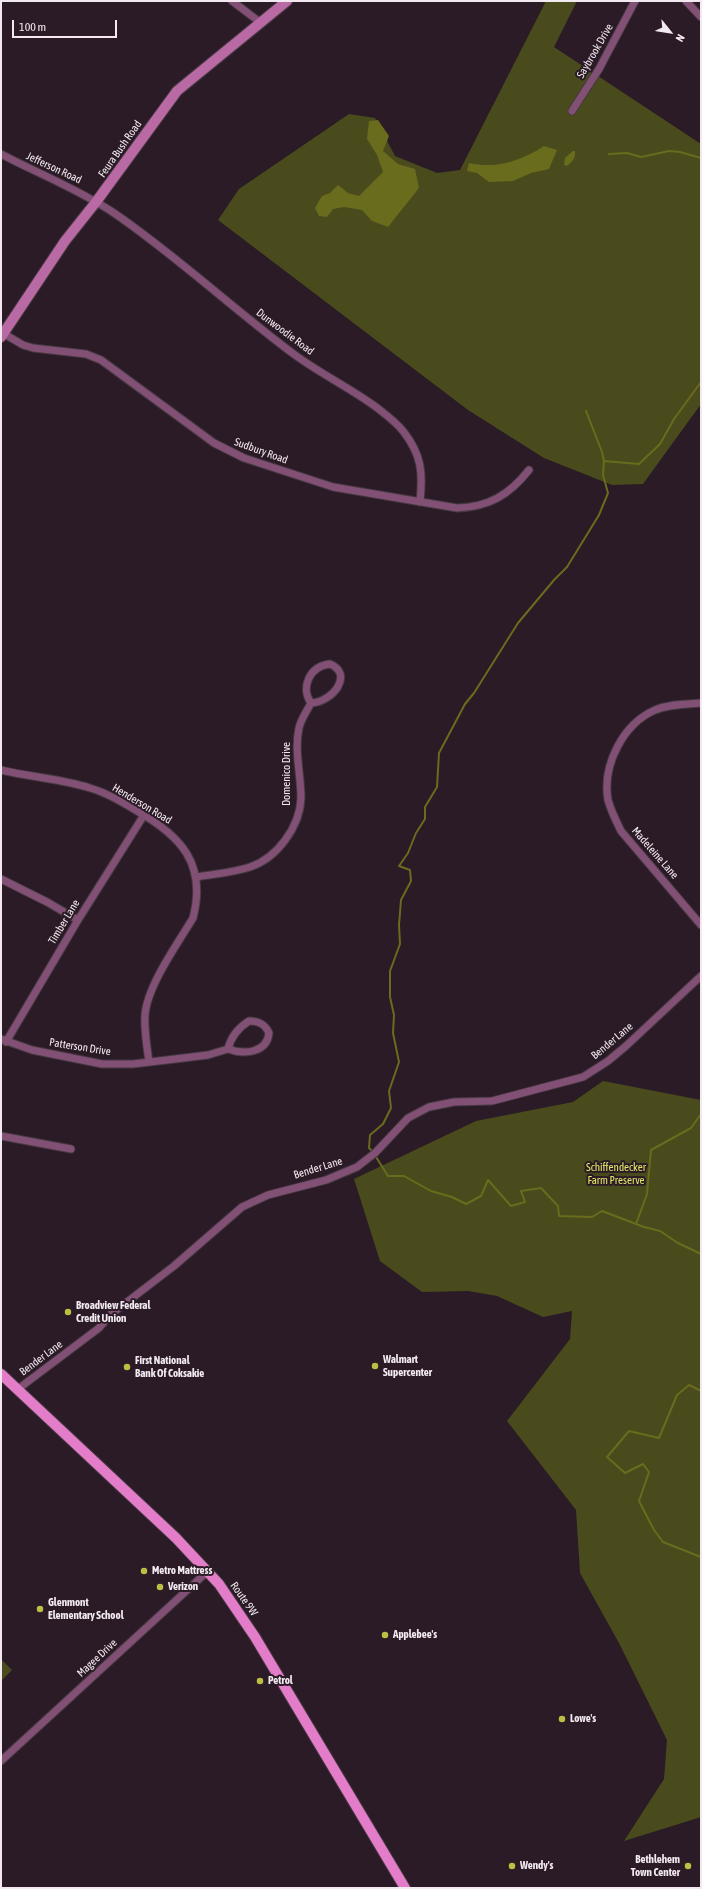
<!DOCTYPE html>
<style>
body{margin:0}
#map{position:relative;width:702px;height:1889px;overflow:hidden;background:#2a1b26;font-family:"Asap Condensed",sans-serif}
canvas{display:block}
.frame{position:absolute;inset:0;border:2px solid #f3e9f0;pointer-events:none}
.north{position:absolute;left:650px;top:12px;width:40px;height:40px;-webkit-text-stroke:3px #2a1b26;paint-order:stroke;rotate:120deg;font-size:11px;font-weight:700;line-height:16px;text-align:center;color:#f3e9f0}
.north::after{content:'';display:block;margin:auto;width:14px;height:18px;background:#f3e9f0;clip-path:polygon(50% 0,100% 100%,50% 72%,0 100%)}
.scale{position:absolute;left:12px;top:20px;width:105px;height:18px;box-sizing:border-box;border:2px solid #f3e9f0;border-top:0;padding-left:5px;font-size:12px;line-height:14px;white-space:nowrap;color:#f3e9f0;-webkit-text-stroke:3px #2a1b26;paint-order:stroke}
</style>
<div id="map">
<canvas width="702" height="1889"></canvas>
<div class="frame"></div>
<div class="north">N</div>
<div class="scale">100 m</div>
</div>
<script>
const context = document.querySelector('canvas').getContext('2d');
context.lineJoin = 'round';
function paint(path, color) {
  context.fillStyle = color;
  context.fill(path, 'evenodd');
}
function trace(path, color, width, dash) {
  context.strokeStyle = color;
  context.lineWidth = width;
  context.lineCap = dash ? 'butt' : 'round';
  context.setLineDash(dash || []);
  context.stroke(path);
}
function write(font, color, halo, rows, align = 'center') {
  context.font = font + ' "Asap Condensed",sans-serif';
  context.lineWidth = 4;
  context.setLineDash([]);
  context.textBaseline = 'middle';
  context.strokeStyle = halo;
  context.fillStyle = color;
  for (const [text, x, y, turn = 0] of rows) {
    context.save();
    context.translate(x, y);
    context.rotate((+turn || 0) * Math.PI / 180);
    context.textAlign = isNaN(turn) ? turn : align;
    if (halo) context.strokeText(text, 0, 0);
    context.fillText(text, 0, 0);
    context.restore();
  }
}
const green = new Path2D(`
 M 546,1 L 577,1 L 554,47 L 701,144 L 701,404 L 643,484 L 612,485 L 544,458 L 468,410 L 218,220 L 239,189 L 349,114 L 375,118 L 395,156 L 437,173 L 460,170 Z
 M 603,1081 L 701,1100 L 701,1817 L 624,1841 L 664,1779 L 667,1740 L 620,1645 L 580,1573 L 576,1510 L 507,1421 L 570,1339 L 572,1311 L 543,1317 L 497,1296 L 468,1291 L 422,1292 L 380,1261 L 354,1179 L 476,1121 L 573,1102 Z
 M 1,1659 L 12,1670 L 1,1681 Z`);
const water = new Path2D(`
 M 378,120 L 389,136 L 383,151 L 398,164 L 415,169 L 419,188 L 388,227 L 372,221 L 362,210 L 344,207 L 333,209 L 327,217 L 319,216 L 315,208 L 322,196 L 330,193 L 338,185 L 348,193 L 359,196 L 383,172 L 377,155 L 367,139 L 369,121 Z
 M 544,146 L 557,150 L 549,169 L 531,173 L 513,181 L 489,182 L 477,173 L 467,171 L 469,163 C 497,169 521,161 544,146 Z
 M 573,151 L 575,151 C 576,158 572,162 567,166 L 564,165 L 565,158 Z`);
const stream = new Path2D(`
 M 609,154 L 627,153 L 641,157 L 669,151 L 680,152 L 701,158
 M 586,411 L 602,452 L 604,461
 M 372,1151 L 369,1148 L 370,1135 L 383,1124 L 391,1108 L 389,1091 L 399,1062 L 393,1033 L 394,1015 L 390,997 L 390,971 L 400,944 L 399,925 L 401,900 L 411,881 L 410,870 L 399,866 L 408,853 L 416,833 L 425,819 L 425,807 L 437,787 L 439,753 L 465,704 L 474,693 L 518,623 L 554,580 L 567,567 L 599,515 L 608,493 L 603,475 L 604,461 L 639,464 L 660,444 L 674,419 L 701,382
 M 376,1157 L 388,1176 L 404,1176 L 431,1191 L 452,1197 L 466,1204 L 481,1196 L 488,1180 L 511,1206 L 525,1202 L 521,1191 L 541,1188 L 558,1206 L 559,1216 L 592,1217 L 602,1211 L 644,1227 L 660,1231 L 678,1243 L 701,1254
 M 636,1224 L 647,1194 L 651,1150 L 691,1128 L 701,1114
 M 701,1391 L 689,1385 L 677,1395 L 659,1438 L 629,1431 L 607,1457 L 625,1473 L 643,1464 L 649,1472 L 639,1501 L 654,1530 L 663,1542 L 701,1557`);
const street = new Path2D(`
 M 232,1 L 261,23
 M 686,1 L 701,17
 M 572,111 L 599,69 L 635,1
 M 1,154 C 39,174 78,189 114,213 C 177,256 233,309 295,355 C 321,374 350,388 376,407 C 385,414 396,422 403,431 C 422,455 423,473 420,502
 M 1,332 L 23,345 L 33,348 L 86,354 L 101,360 L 214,443 L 244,458 L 333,487 L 457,508 C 489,507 509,495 529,470
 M 330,664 C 354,674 333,702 311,703 C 300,687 310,666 330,664 Z
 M 701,703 C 686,704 670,704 655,710 C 623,724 602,765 608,800 C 611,811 616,821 621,831 L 701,925
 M 1,770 C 30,777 62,779 90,788 C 107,793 122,802 137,811 C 181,836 207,864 193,918 C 178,943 147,986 145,1015 C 144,1030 147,1047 149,1062
 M 196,877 C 213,874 232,873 250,867 C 277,858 300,827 301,798 C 301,775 294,750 299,728 C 301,719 307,711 311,703
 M 1,879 L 47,902 L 78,920
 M 249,1021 C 259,1021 265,1024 269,1033 C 267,1053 244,1055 228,1049 C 231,1036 238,1028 249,1021 Z
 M 1,1039 L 32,1050 L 102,1064 L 133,1064 L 167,1060 L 208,1055 L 228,1049
 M 6,1042 L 78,920 L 144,815
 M 1,1136 L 71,1149
 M 18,1389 L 99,1328 L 110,1315 L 174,1266 L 242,1207 L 268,1195 L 326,1180 L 357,1167 L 375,1153 L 408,1118 L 429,1107 L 454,1102 L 492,1101 L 583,1077 L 608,1061 L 626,1046 L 701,976
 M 1,1761 L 208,1571`);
const secondary = new Path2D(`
 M 1,337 L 65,241 L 96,202 L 177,91 L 287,1`);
const primary = new Path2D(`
 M 1,1374 L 176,1538 L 219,1584 L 255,1637 L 405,1888`);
const markers = [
 [68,1312,4,"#bcbf43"],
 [375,1366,4,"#bcbf43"],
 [127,1367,4,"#bcbf43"],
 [144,1571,4,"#bcbf43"],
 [160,1587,4,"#bcbf43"],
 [40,1609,4,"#bcbf43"],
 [385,1635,4,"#bcbf43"],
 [260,1681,4,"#bcbf43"],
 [562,1719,4,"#bcbf43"],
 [512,1866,4,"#bcbf43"],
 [688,1866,4,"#bcbf43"]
];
const streetNames = [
 ["Saybrook Drive",595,51,-60],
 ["Feura Bush Road",120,149,-55],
 ["Jefferson Road",54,168,25],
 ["Dunwoodie Road",285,332,37],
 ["Sudbury Road",261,451,20],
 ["Domenico Drive",287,774,-90],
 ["Henderson Road",142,804,31],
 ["Madeleine Lane",655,853,49],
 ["Timber Lane",64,922,-59],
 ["Bender Lane",612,1041,-40],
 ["Patterson Drive",80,1047,9],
 ["Bender Lane",318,1168,-17],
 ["Bender Lane",41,1358,-37],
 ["Route 9W",244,1599,55],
 ["Magee Drive",97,1658,-43]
];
const parkNames = [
 ["Schiffendecker",616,1168],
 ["Farm Preserve",616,1181]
];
const poiNames = [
 ["Broadview Federal",76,1306],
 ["Credit Union",76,1319],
 ["Walmart",383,1360],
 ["Supercenter",383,1373],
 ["First National",135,1361],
 ["Bank Of Coksakie",135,1374],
 ["Metro Mattress",152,1571],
 ["Verizon",168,1587],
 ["Glenmont",48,1603],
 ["Elementary School",48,1616],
 ["Applebee's",393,1635],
 ["Petrol",268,1681],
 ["Lowe's",570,1719],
 ["Bethlehem",680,1860,"right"],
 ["Town Center",680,1873,"right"],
 ["Wendy's",520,1866]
];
paint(green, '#494b1c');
paint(water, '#696b1d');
trace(stream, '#696b1d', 2);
trace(street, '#463842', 9);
trace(secondary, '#463842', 12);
trace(primary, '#463842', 12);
trace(street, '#815074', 7);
trace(secondary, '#b96aa4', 10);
trace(primary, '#e37dc9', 10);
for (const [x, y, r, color] of markers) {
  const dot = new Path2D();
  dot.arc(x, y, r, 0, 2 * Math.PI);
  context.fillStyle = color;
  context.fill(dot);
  trace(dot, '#2a1b26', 1.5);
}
write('11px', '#f3e9f0', '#2a1b26', streetNames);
write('11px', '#e6ea67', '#2a1b26', parkNames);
write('bold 11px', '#f3e9f0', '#2a1b26', poiNames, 'left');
</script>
